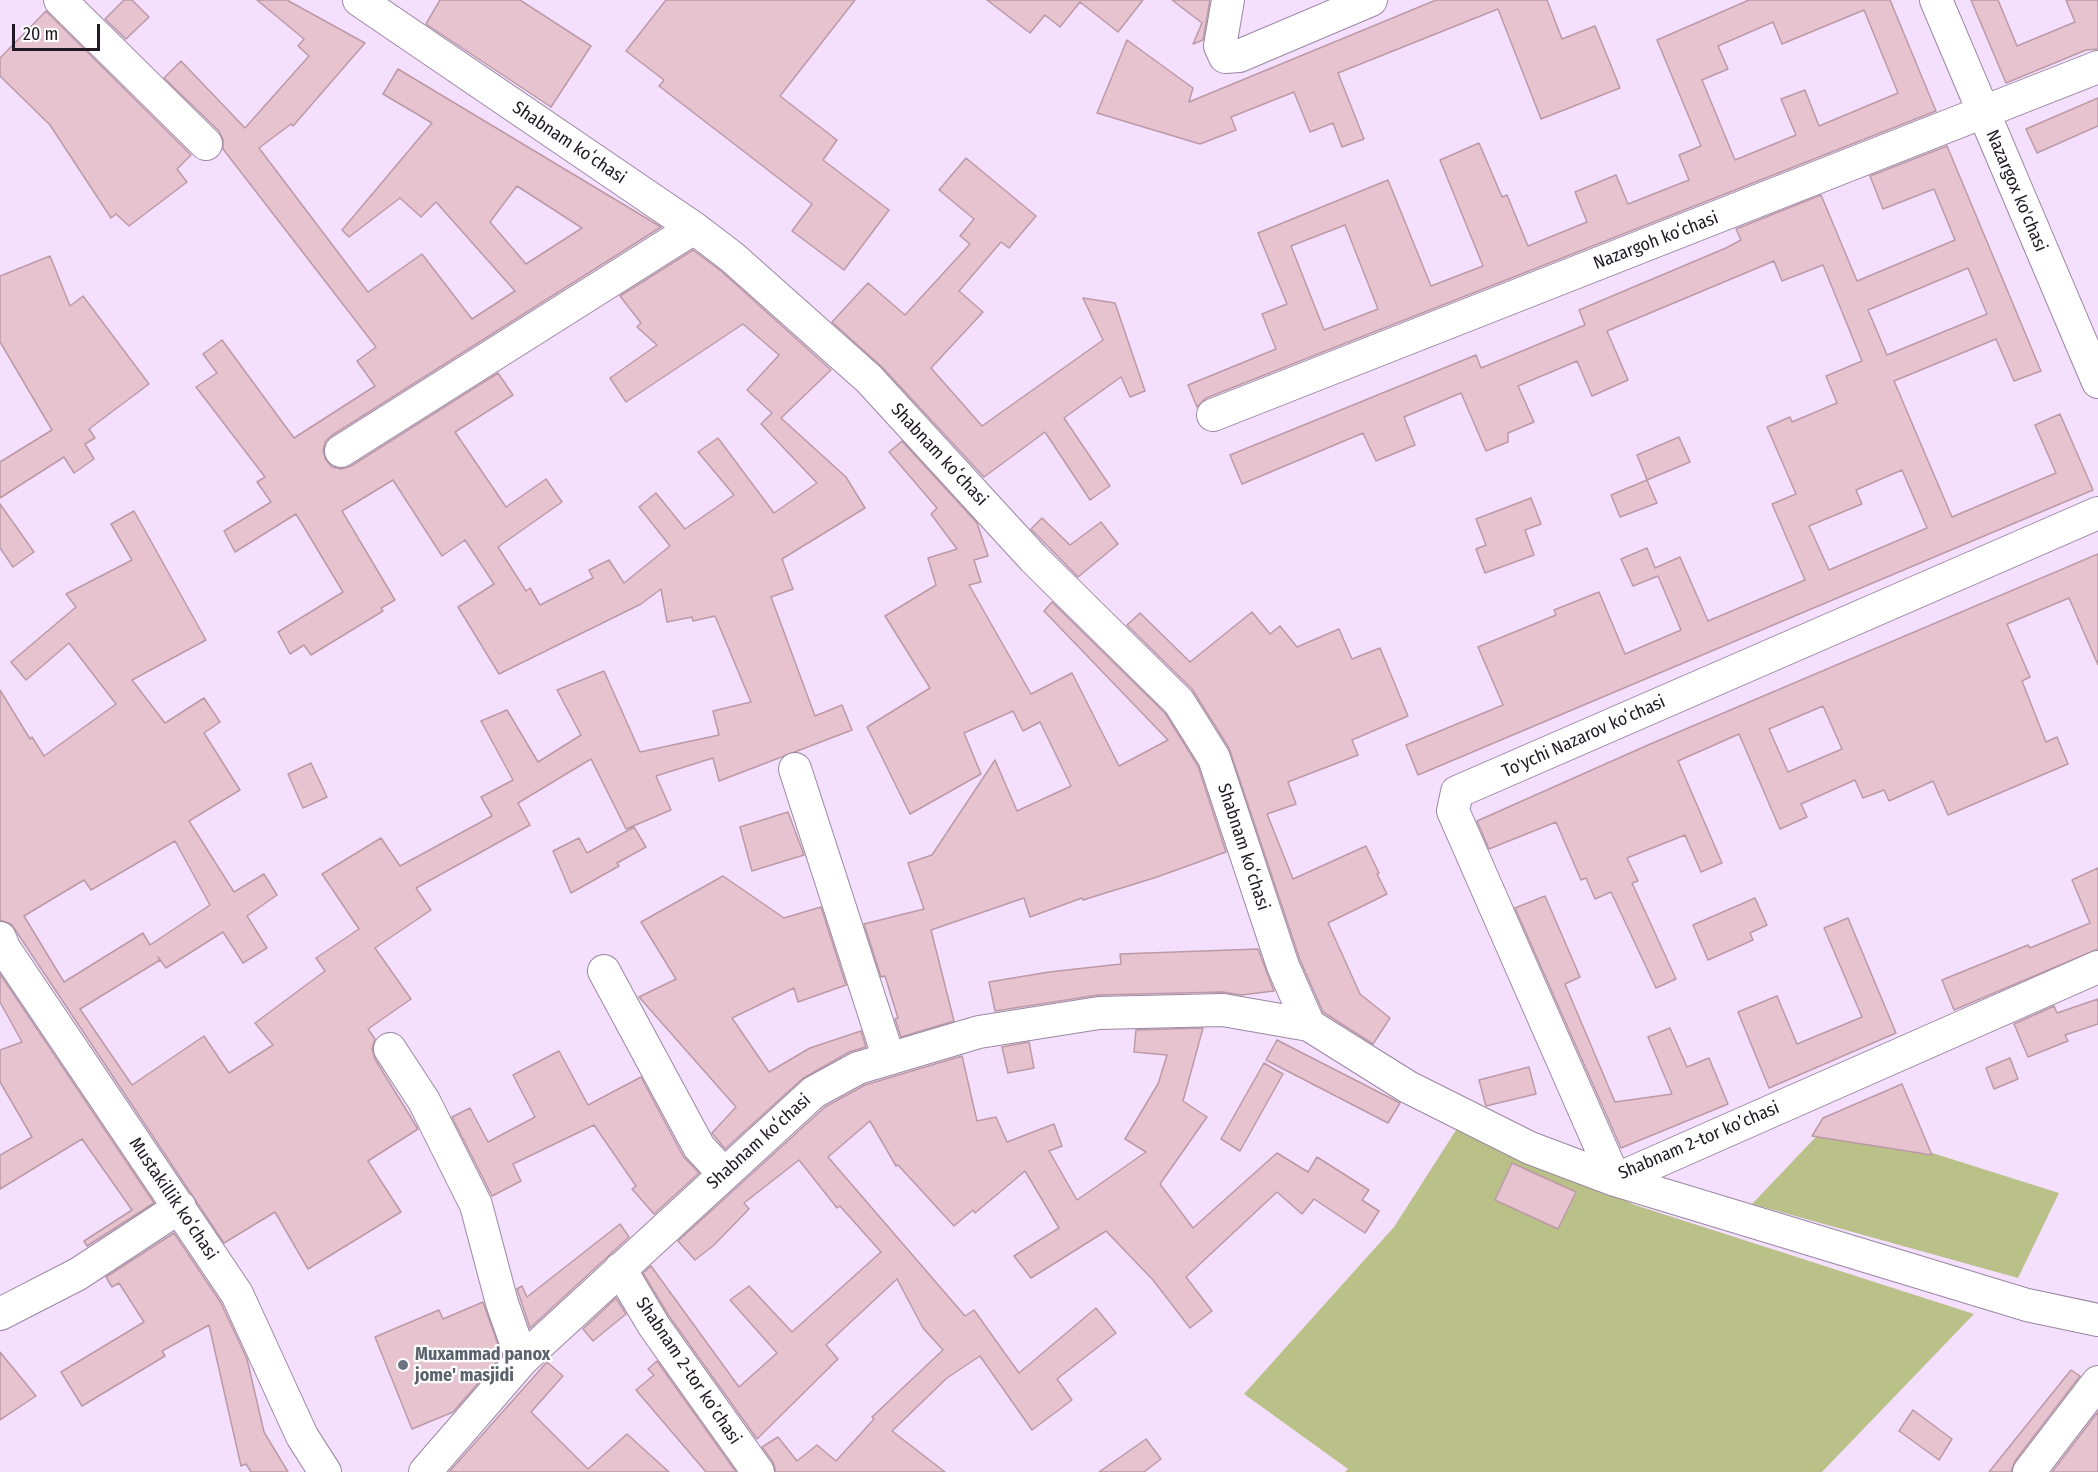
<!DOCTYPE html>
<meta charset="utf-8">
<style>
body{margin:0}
#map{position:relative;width:2098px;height:1472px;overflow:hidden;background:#f4e0fe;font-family:"Fira Sans Condensed",sans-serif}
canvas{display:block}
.scale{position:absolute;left:12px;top:24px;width:88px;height:27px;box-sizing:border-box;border:3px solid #211a24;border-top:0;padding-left:8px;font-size:18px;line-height:21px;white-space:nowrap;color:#211a24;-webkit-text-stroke:4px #fff;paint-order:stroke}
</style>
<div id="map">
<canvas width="2098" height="1472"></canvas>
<div class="scale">20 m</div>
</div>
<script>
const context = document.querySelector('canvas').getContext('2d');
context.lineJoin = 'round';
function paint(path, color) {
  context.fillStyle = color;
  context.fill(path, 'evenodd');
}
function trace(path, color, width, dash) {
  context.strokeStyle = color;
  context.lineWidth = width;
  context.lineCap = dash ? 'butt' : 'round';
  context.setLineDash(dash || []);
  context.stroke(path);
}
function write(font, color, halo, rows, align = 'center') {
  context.font = font + ' "Fira Sans Condensed",sans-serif';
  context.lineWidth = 4.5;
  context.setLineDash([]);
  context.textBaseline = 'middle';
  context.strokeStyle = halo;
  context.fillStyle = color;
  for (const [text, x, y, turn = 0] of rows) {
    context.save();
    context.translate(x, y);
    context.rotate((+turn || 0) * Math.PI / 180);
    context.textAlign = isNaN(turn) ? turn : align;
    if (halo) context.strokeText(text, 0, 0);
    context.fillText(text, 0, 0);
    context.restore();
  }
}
const green = new Path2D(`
 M 1831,1121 L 2059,1193 L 2018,1278 L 1752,1204 Z
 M 1458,1127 L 1635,1205 L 1974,1314 L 1822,1472 L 1345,1472 L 1348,1469 L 1244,1394 L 1394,1227 Z`);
const building = new Path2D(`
 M 124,0 L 132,0 L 149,17 L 126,39 L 105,19 Z
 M 257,0 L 287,0 L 365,43 L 293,126 L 291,124 L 259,148 L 368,292 L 422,254 L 472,319 L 515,291 L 436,202 L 421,217 L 400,198 L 349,237 L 342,230 L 432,123 L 383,94 L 398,69 L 661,227 L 331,436 L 325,442 L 323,451 L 326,460 L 332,467 L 341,469 L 351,466 L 498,373 L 513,395 L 455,432 L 506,507 L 546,479 L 562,502 L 498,547 L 526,591 L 530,588 L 540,605 L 593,578 L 589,570 L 609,560 L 624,583 L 670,546 L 639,507 L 656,493 L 685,529 L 734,495 L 698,452 L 718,438 L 774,513 L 817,483 L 761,424 L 772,413 L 747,390 L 779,355 L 743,324 L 626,402 L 610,378 L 657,345 L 637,327 L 641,323 L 620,296 L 693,250 L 721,271 L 831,370 L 781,418 L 846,477 L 865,508 L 782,559 L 793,589 L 771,597 L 815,716 L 842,705 L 852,730 L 719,781 L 713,758 L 656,776 L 671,810 L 626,829 L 591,759 L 518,803 L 530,825 L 416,888 L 431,910 L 375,948 L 411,999 L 368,1029 L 375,1039 L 372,1049 L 375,1059 L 418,1129 L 368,1161 L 401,1212 L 308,1269 L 275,1212 L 224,1243 L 16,931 L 11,924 L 0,920 L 0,690 L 30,739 L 32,737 L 44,756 L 116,704 L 69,643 L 26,680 L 11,662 L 76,607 L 66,594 L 132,560 L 111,524 L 134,511 L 206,640 L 132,680 L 165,723 L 204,698 L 220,722 L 204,733 L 240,790 L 189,821 L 234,892 L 264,874 L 277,895 L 247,916 L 267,948 L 243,963 L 223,932 L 166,968 L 158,957 L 160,960 L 80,1009 L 132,1085 L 204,1036 L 229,1073 L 273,1045 L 255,1023 L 325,971 L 316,958 L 359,929 L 322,874 L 381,838 L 400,866 L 492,816 L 481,797 L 513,780 L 481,721 L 507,710 L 538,762 L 581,735 L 557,690 L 604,671 L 640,752 L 719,735 L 713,711 L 751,702 L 715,616 L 693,621 L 692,617 L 667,622 L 661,589 L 641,604 L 499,674 L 458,607 L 494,584 L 465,540 L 442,556 L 393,480 L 342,511 L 395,600 L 381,608 L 383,611 L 311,655 L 304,645 L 290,654 L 278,632 L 343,592 L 296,514 L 235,552 L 224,531 L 271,502 L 257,482 L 265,477 L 196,387 L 217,373 L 203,354 L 222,340 L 294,438 L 375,386 L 357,361 L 376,347 L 223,149 L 223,140 L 219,131 L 164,78 L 181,61 L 245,128 L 309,56 L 298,46 L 304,39 ZM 517,186 L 582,228 L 526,264 L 490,222 ZM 175,841 L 210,905 L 150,945 L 143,933 L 64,982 L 24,916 L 84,880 L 91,890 Z
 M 440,0 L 520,0 L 591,46 L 551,107 L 426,24 Z
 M 666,0 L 855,0 L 780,96 L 837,140 L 823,160 L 889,210 L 844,270 L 792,231 L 812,204 L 659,86 L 664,80 L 626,51 Z
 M 987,0 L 1143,0 L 1118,32 L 1080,2 L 1060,27 L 1045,15 L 1030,33 Z
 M 1172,0 L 1210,0 L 1203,40 L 1193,44 L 1202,23 Z
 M 1436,0 L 1547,0 L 1562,39 L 1595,26 L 1620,88 L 1541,119 L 1498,9 L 1338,73 L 1364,139 L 1342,147 L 1333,123 L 1310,132 L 1294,92 L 1231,117 L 1236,130 L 1200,144 L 1097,113 L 1127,40 L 1193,88 L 1189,102 Z
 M 1749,0 L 1890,0 L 1936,111 L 1206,398 L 1197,407 L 1188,385 L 1276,349 L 1262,314 L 1287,304 L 1258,233 L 1388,180 L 1431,286 L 1483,266 L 1440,160 L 1463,150 L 1479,143 L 1502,197 L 1507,195 L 1528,246 L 1587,222 L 1575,192 L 1616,175 L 1628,204 L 1689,180 L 1679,155 L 1701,146 L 1657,40 ZM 1864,10 L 1898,93 L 1819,126 L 1805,90 L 1781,99 L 1796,135 L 1735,160 L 1702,80 L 1728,69 L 1718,46 L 1773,22 L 1782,44 ZM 1345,225 L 1378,309 L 1324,330 L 1291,246 Z
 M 1971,0 L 1998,0 L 2017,46 L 2075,22 L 2066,0 L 2098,0 L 2098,49 L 2086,50 L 2006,83 Z
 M 46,11 L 191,155 L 177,169 L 187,182 L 129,226 L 116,214 L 111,218 L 50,125 L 0,76 L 0,58 Z
 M 2098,98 L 2098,126 L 2037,153 L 2026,129 Z
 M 1947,146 L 2041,371 L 2014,381 L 1996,339 L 1894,381 L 1952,517 L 2056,473 L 2035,425 L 2060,414 L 2093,490 L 1418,775 L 1406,745 L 1503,705 L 1478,647 L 1556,615 L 1554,610 L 1599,592 L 1625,654 L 1681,630 L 1658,576 L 1633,586 L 1621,559 L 1647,548 L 1655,568 L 1680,557 L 1708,621 L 1805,580 L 1772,504 L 1796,494 L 1767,427 L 1790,417 L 1792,422 L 1837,403 L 1826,376 L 1862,361 L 1823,265 L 1782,281 L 1774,261 L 1607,331 L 1628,380 L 1592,396 L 1577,361 L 1518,386 L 1534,422 L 1508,433 L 1508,442 L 1486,451 L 1461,393 L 1404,417 L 1415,445 L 1376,461 L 1363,433 L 1242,484 L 1230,455 L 1476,355 L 1481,368 L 1585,325 L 1579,310 L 1726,248 L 1741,240 L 1736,229 L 1821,195 L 1857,281 L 1955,240 L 1934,189 L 1883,209 L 1870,176 ZM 1968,268 L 1987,314 L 1887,355 L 1868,310 ZM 1902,470 L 1927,528 L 1829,570 L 1809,526 L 1862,504 L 1856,490 Z
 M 966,158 L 1036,216 L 1009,248 L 1001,242 L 959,291 L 983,312 L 931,368 L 982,426 L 1103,340 L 1083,298 L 1115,303 L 1145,391 L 1130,397 L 1121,377 L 1064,418 L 1110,486 L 1090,500 L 1045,432 L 984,477 L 882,367 L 832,322 L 868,283 L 905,315 L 970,244 L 960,236 L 974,219 L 939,190 Z
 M 50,256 L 70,306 L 83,296 L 149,384 L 89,429 L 95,438 L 85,444 L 94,459 L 74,473 L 64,457 L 0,498 L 0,462 L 52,430 L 0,342 L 0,276 Z
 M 1679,437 L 1690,462 L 1647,480 L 1637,455 Z
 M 902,441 L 977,523 L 988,556 L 974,560 L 981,582 L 969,585 L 1031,694 L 1072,673 L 1119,766 L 1168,740 L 1044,611 L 1052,602 L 1165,713 L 1198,766 L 1226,852 L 1157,877 L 1083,900 L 1082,898 L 1030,917 L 1024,898 L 931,930 L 954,1021 L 901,1037 L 895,1019 L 898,1018 L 885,976 L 881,977 L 864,924 L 924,909 L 908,863 L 932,855 L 995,760 L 1017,811 L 1071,786 L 1040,722 L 1023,731 L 1013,711 L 964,733 L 981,774 L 910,814 L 867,727 L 930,688 L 885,616 L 936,585 L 928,558 L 957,549 L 931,514 L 937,508 L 889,452 Z
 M 1647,480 L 1657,503 L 1620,517 L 1611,495 Z
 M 1531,498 L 1541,524 L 1525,530 L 1534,555 L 1485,573 L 1476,549 L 1486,545 L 1476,519 Z
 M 0,504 L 34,552 L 13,567 L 0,548 Z
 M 1042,518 L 1070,545 L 1101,522 L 1118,544 L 1078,577 L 1031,529 Z
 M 2098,554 L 2098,665 L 2069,598 L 2007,624 L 2030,677 L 2022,681 L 2046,742 L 2057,737 L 2068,764 L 1948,815 L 1933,781 L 1889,801 L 1884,790 L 1863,798 L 1855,780 L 1801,804 L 1807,817 L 1780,829 L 1739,734 L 1678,761 L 1722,863 L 1701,872 L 1685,835 L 1627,858 L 1638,881 L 1632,883 L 1676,979 L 1656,988 L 1611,892 L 1595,899 L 1586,878 L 1581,880 L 1556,822 L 1489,849 L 1477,821 L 1648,745 ZM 1823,706 L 1842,749 L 1788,772 L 1769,729 Z
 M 1252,612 L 1270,634 L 1280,626 L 1297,647 L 1339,629 L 1352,659 L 1380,648 L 1408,716 L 1352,740 L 1358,755 L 1288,782 L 1296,804 L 1267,814 L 1293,879 L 1366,846 L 1379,873 L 1377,874 L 1387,894 L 1328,923 L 1360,994 L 1390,1018 L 1373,1044 L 1323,1012 L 1300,960 L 1229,748 L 1192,689 L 1127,625 L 1140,613 L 1190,662 Z
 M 311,763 L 327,797 L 303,808 L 288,774 Z
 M 788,812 L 804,855 L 752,871 L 740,827 Z
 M 634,827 L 646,847 L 617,863 L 619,866 L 571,893 L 553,851 L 579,838 L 587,853 Z
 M 2098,868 L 2098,949 L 1954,1010 L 1942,980 L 2028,945 L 2030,948 L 2090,923 L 2072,880 Z
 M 723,876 L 784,918 L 821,907 L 846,985 L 798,1002 L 794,988 L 732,1018 L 769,1072 L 810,1048 L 861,1031 L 866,1047 L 849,1052 L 802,1079 L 725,1149 L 712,1133 L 736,1107 L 639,997 L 676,979 L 641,922 Z
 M 1545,896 L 1580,977 L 1565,984 L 1615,1102 L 1672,1094 L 1648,1037 L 1670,1028 L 1687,1067 L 1709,1058 L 1728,1104 L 1621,1148 L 1515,908 Z
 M 1755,898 L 1767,925 L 1750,933 L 1753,940 L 1708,960 L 1693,925 Z
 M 1848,918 L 1896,1033 L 1769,1088 L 1738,1012 L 1777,996 L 1797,1044 L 1862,1017 L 1824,928 Z
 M 1258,949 L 1274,991 L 1241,995 L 1223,992 L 1098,995 L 995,1011 L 989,982 L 1049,972 L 1121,964 L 1120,954 Z
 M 0,974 L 154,1203 L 87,1246 L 84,1241 L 132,1210 L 82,1139 L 0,1189 L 0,1155 L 32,1137 L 0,1082 L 0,1050 L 22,1042 L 0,1002 Z
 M 2098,999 L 2098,1024 L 2065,1035 L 2068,1041 L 2028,1057 L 2014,1024 L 2054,1006 L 2057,1013 Z
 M 1203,1028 L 1183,1101 L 1207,1117 L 1160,1184 L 1193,1228 L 1277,1153 L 1308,1172 L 1317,1157 L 1369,1190 L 1362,1200 L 1379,1211 L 1365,1233 L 1314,1199 L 1302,1214 L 1277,1192 L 1186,1277 L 1212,1311 L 1190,1328 L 1153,1280 L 1106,1231 L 1031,1278 L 1014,1256 L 1059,1228 L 1025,1171 L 975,1213 L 973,1210 L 954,1226 L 898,1165 L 896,1166 L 870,1121 L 828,1157 L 965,1316 L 974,1310 L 1019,1373 L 1096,1308 L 1116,1333 L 1057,1379 L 1072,1400 L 1032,1430 L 980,1356 L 947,1378 L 892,1431 L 945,1472 L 776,1472 L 773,1462 L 762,1447 L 778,1437 L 797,1461 L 817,1445 L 836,1461 L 874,1419 L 872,1417 L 943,1350 L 923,1328 L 897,1279 L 826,1345 L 838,1359 L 757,1439 L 669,1316 L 643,1273 L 651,1266 L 739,1387 L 777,1353 L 730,1300 L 749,1286 L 792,1332 L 881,1252 L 840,1206 L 837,1208 L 799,1160 L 744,1203 L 749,1209 L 713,1246 L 695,1260 L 678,1241 L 825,1107 L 865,1085 L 962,1056 L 977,1121 L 996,1117 L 1007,1142 L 1054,1124 L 1062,1146 L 1049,1151 L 1077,1200 L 1146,1152 L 1125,1139 L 1158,1084 L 1167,1055 L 1134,1052 L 1136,1030 Z
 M 1277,1040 L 1400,1103 L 1388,1123 L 1266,1060 Z
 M 1029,1042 L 1034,1068 L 1008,1073 L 1002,1047 Z
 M 559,1051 L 588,1105 L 641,1077 L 683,1156 L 699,1173 L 654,1214 L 632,1189 L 636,1186 L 594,1125 L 513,1164 L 521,1181 L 492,1196 L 452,1117 L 470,1108 L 488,1142 L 535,1117 L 513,1075 Z
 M 2010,1058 L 2018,1079 L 1994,1089 L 1986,1068 Z
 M 1264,1063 L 1283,1074 L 1240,1151 L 1221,1139 Z
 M 1529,1067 L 1536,1094 L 1486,1106 L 1479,1080 Z
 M 1902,1084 L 1932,1155 L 1812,1136 L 1823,1118 Z
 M 1512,1163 L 1576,1192 L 1558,1229 L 1495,1200 Z
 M 620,1224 L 629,1237 L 530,1328 L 517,1289 L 522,1286 L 527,1297 Z
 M 174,1233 L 221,1303 L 247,1359 L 264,1432 L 288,1472 L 251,1472 L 246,1464 L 241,1466 L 209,1325 L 162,1351 L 165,1356 L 82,1406 L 61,1372 L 144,1322 L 119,1283 L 112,1287 L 106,1277 Z
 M 616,1298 L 626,1314 L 593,1341 L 583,1329 Z
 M 483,1302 L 502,1356 L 453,1412 L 412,1429 L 375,1337 L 439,1310 L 443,1319 Z
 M 0,1352 L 36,1396 L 0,1420 Z
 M 657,1361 L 736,1472 L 706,1472 L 636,1390 L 654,1375 L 648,1369 Z
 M 547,1362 L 563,1376 L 531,1412 L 588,1469 L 627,1434 L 669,1472 L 449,1472 Z
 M 2071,1370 L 2080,1376 L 2015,1461 L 2011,1472 L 1989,1472 Z
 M 1913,1410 L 1952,1439 L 1939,1460 L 1899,1431 Z
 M 2098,1412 L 2098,1472 L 2052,1472 Z
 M 1146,1439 L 1161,1459 L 1144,1472 L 1099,1472 Z`);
const minor = new Path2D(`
 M 60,0 L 206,144
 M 359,0 L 694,228 L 732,257 L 869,379 L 1034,559 L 1179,702 L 1214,758 L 1283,966 L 1309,1025
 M 1228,0 L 1220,46 L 1225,57 L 1239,56 L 1371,0
 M 1936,0 L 2098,382
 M 1213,415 L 2098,67
 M 341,451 L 694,228
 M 2098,513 L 1457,792 L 1453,811 L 1615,1180 L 2027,1305 L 2098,1320
 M 795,769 L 889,1059
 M 0,938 L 4,948 L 237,1294 L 302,1436 L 325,1472
 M 604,971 L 699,1147 L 724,1174
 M 390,1049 L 424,1101 L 476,1205 L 502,1303 L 522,1360
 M 620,1269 L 654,1326 L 758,1472
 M 0,1314 L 78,1274 L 180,1207
 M 425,1472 L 522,1360 L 814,1092 L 858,1068 L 979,1032 L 1099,1013 L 1223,1010 L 1309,1025 L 1408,1087 L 1530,1148 L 1615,1180 L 2098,967
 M 2029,1472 L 2098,1382`);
const markers = [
 [403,1365,6,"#6b7280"]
];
const streetNames = [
 ["Shabnam koʻchasi",569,143,34],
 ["Nazargox ko'chasi",2016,191,67],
 ["Nazargoh koʻchasi",1656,241,-21],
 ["Shabnam koʻchasi",939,455,47],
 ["To'ychi Nazarov koʻchasi",1584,737,-24],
 ["Shabnam koʻchasi",1243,847,72],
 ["Shabnam 2-tor koʼchasi",1699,1141,-23],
 ["Shabnam koʻchasi",759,1142,-42],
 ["Mustakillik koʻchasi",173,1199,56],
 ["Shabnam 2-tor koʼchasi",688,1371,56]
];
const worshipNames = [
 ["Muxammad panox",415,1355],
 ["jome' masjidi",415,1376]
];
paint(green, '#b9c189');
paint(building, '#e7c3d0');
trace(building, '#bc99a6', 1.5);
trace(minor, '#9987a2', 34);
trace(minor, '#fff', 32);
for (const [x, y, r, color] of markers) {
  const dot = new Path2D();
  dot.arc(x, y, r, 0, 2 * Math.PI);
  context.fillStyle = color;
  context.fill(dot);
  trace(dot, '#fff', 2);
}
write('18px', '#211a24', '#fff', streetNames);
write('bold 18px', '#5b616d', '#fff', worshipNames, 'left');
</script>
